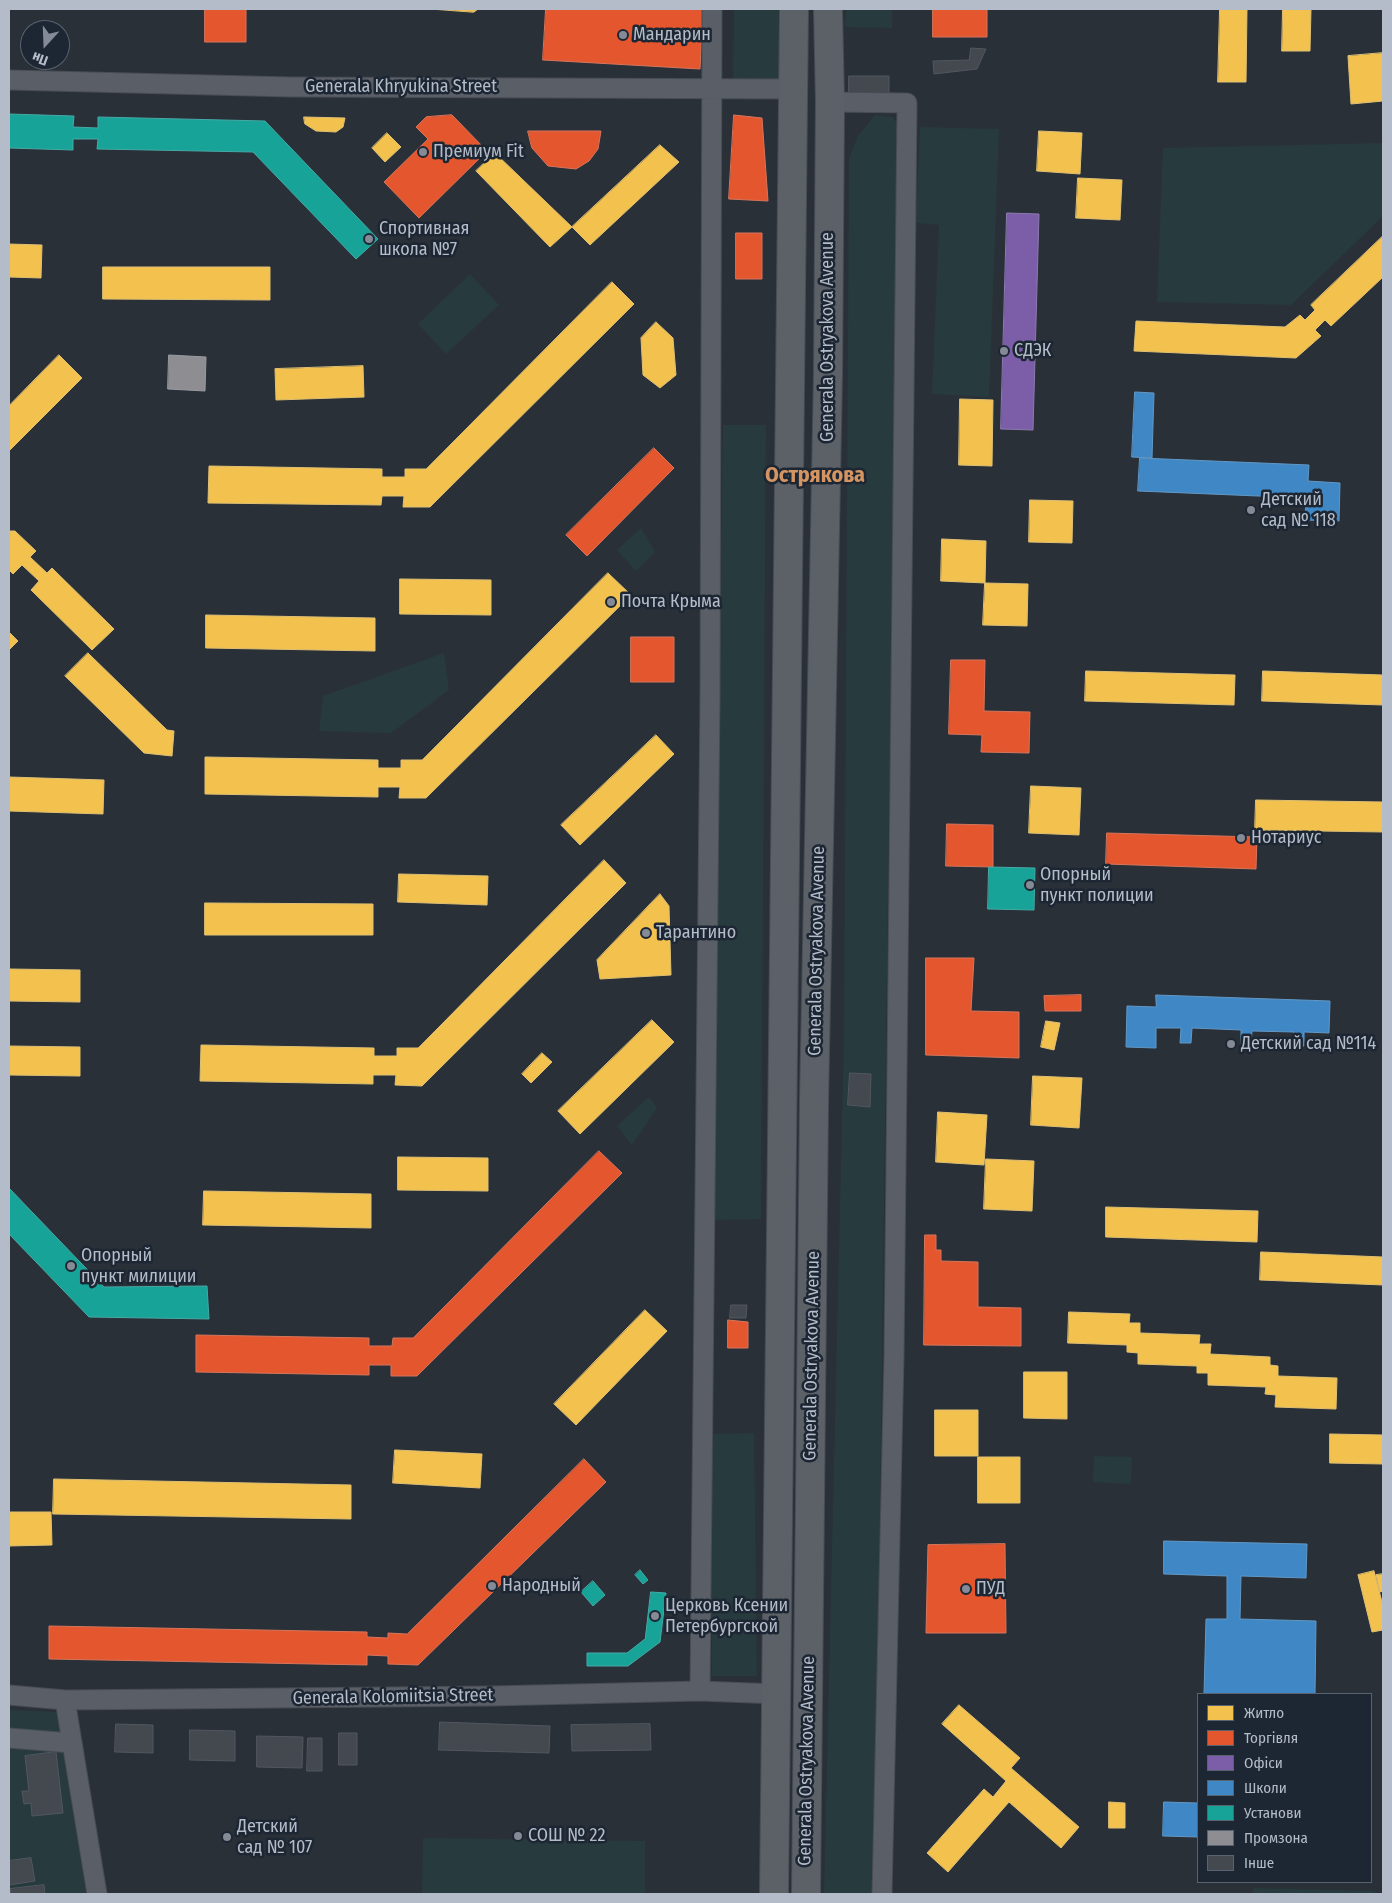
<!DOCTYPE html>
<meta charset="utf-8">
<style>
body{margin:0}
#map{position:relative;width:1392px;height:1903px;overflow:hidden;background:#2a3038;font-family:"Fira Sans Condensed",sans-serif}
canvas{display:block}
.frame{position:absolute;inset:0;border:10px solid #b4bcc9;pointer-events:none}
.legend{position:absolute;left:1197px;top:1693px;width:175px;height:190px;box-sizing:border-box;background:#1d2633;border:1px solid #59626f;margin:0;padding:6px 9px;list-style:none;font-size:15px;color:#b4bcc9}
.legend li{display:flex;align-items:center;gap:10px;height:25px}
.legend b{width:25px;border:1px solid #59626f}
.north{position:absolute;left:20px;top:20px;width:50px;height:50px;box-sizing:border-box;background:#1d2633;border:1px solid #59626f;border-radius:50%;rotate:200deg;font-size:14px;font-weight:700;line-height:20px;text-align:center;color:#b4bcc9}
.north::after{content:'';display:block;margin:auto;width:18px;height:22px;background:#848b96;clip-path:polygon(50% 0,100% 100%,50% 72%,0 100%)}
</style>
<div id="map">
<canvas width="1392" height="1903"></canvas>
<div class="frame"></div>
<ul class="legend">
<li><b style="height:14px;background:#f2c14e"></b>Житло</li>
<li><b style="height:14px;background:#e4572e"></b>Торгівля</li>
<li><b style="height:14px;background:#7b5ea7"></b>Офіси</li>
<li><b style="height:14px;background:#3f88c5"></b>Школи</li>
<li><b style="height:14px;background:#17a398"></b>Установи</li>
<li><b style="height:14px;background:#8d8d92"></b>Промзона</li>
<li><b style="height:14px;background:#444950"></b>Інше</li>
</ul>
<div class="north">Пн</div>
</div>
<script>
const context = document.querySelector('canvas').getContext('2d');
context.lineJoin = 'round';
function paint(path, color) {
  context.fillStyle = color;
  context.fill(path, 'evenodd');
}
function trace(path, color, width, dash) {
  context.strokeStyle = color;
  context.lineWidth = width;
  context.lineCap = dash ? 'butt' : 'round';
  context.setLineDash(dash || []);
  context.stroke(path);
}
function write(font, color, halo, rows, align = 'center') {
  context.font = font + ' "Fira Sans Condensed",sans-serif';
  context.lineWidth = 5;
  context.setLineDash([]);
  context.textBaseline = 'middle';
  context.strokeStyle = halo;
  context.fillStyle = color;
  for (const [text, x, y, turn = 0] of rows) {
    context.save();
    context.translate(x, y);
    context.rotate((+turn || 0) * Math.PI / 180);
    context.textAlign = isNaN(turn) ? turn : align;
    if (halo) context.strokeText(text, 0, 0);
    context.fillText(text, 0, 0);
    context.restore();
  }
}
const green = new Path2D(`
 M 734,9 L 780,9 L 780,80 L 733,79 Z
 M 846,9 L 892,9 L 892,28 L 845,27 Z
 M 875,115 L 893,117 L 898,126 L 877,1750 L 873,1894 L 824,1894 L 844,1034 L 849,158 L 858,136 Z
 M 920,127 L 999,129 L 989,397 L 932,394 L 939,225 L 916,223 Z
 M 1383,143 L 1383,216 L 1291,305 L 1157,302 L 1163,148 Z
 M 470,274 L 499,305 L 446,354 L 418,324 Z
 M 723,425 L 766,425 L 761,1219 L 710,1220 Z
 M 641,528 L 655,552 L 636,571 L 617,550 Z
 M 444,653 L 449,690 L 391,733 L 319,731 L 323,696 Z
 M 649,1097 L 657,1108 L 632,1145 L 617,1126 Z
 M 754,1433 L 757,1676 L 712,1676 L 710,1434 Z
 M 1094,1456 L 1132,1457 L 1131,1484 L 1093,1482 Z
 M 9,1710 L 57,1712 L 86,1894 L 9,1894 Z
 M 423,1838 L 645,1841 L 645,1894 L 422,1894 Z
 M 1253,1888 L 1375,1891 L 1375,1894 L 1253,1894 Z`);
const homes = new Path2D(`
 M 431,9 L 478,9 L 474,12 Z
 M 1220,9 L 1247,9 L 1246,82 L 1218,82 Z
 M 1283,9 L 1311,9 L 1310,51 L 1282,51 Z
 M 1383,53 L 1383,101 L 1351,104 L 1348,56 Z
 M 304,117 L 345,118 L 343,127 L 336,132 L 316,131 L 305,124 Z
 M 1039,131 L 1082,133 L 1080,174 L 1037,171 Z
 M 387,133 L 401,147 L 385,162 L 372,148 Z
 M 660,145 L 679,162 L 590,245 L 572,227 Z
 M 495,153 L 572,227 L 550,247 L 476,171 Z
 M 1078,178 L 1122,180 L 1120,220 L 1076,218 Z
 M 1383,236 L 1383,277 L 1331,326 L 1325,320 L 1315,330 L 1321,336 L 1296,358 L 1134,351 L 1136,321 L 1285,327 L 1300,315 L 1305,320 L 1315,310 L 1311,305 Z
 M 9,244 L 42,245 L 41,278 L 9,277 Z
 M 103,267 L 270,267 L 270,300 L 103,299 Z
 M 612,282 L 634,304 L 430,507 L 403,507 L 404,496 L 382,496 L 381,505 L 208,503 L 209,466 L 382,469 L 382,477 L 405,477 L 405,469 L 426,469 Z
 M 656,322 L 673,338 L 676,375 L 660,388 L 643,375 L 641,338 Z
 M 59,355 L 82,378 L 9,451 L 9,406 Z
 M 363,366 L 364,397 L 276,400 L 275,369 Z
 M 960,399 L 993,400 L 992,466 L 959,465 Z
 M 1030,500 L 1073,501 L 1072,543 L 1029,542 Z
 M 9,531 L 15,531 L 36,551 L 30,557 L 47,573 L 52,568 L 114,629 L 92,650 L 31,590 L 39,581 L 22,565 L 13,574 L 9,570 Z
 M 942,539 L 986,541 L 985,583 L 941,581 Z
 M 608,573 L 631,595 L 426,798 L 399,798 L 400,787 L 378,787 L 378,797 L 205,794 L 205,757 L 378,760 L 378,768 L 401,768 L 401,760 L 422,760 Z
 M 400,579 L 491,580 L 491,615 L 400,614 Z
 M 985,583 L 1028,584 L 1027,626 L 983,625 Z
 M 206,615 L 375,618 L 375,651 L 206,648 Z
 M 9,632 L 18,641 L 9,650 Z
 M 88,653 L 167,730 L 174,731 L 172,756 L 144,753 L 65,676 Z
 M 1086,671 L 1235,675 L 1234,705 L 1085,701 Z
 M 1263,671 L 1383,675 L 1383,705 L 1262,701 Z
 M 656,735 L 674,754 L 580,845 L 561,825 Z
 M 9,777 L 104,780 L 103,814 L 9,811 Z
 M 1031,786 L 1081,788 L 1079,835 L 1029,833 Z
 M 1256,800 L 1383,802 L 1383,832 L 1255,830 Z
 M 604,860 L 626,883 L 422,1086 L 395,1085 L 396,1075 L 373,1075 L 373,1084 L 200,1081 L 201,1045 L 374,1048 L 374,1056 L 397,1056 L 397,1048 L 418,1048 Z
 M 399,874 L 488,876 L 487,905 L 398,902 Z
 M 660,894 L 669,906 L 671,975 L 600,979 L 597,960 Z
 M 205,903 L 373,904 L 373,935 L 205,935 Z
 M 9,969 L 80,970 L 80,1002 L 9,1001 Z
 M 652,1020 L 674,1042 L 580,1134 L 558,1111 Z
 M 1046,1021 L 1060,1023 L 1054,1050 L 1041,1047 Z
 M 9,1046 L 80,1047 L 80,1076 L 9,1075 Z
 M 542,1053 L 552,1062 L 531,1083 L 522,1074 Z
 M 1033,1076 L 1082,1078 L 1079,1128 L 1031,1125 Z
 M 938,1112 L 987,1115 L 984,1165 L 936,1162 Z
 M 398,1157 L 488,1158 L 488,1191 L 398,1190 Z
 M 986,1159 L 1034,1161 L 1032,1211 L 984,1209 Z
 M 204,1191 L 371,1194 L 371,1228 L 203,1225 Z
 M 1106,1207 L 1258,1211 L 1257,1242 L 1106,1237 Z
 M 1261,1252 L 1383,1257 L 1383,1285 L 1260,1280 Z
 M 645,1310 L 667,1331 L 576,1425 L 554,1404 Z
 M 1069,1312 L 1130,1314 L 1129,1323 L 1140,1323 L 1140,1333 L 1200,1335 L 1199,1344 L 1211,1344 L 1210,1354 L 1270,1357 L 1270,1365 L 1278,1366 L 1278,1376 L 1337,1378 L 1336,1409 L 1275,1407 L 1276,1395 L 1265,1394 L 1266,1387 L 1208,1385 L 1208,1373 L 1197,1373 L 1197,1366 L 1138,1364 L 1138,1353 L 1127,1352 L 1127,1345 L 1068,1343 Z
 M 1024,1372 L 1067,1372 L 1067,1419 L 1024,1418 Z
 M 935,1410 L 978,1410 L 978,1456 L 935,1456 Z
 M 1330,1434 L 1383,1435 L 1383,1464 L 1330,1463 Z
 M 395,1450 L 482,1454 L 480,1488 L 393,1483 Z
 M 978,1457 L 1020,1457 L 1020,1503 L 978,1503 Z
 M 54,1479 L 351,1485 L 351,1519 L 53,1514 Z
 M 9,1512 L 51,1512 L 52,1545 L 9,1546 Z
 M 1374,1571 L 1383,1606 L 1383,1630 L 1372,1632 L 1358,1575 Z
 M 1383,1574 L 1383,1591 L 1380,1592 L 1376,1575 Z
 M 959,1705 L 1020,1758 L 1011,1768 L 1079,1827 L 1061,1848 L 1009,1802 L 948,1872 L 927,1853 L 984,1789 L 993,1797 L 1006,1781 L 942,1724 Z
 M 1109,1802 L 1125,1803 L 1125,1828 L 1109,1828 Z`);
const shops = new Path2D(`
 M 205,9 L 246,9 L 246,42 L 205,42 Z
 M 546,9 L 703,9 L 700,69 L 543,60 Z
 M 933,9 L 987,9 L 987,37 L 933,37 Z
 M 452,115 L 487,151 L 419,218 L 384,182 L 428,139 L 416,127 L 426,117 Z
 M 734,115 L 762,118 L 768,201 L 729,199 Z
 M 528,131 L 601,131 L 598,149 L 589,161 L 576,169 L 548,166 L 532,148 Z
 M 736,233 L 762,233 L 762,279 L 736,279 Z
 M 654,448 L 674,468 L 587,556 L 566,535 Z
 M 631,637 L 674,637 L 674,682 L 631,682 Z
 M 951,660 L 985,660 L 984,711 L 1030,712 L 1029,753 L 981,752 L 982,735 L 949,734 Z
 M 947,824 L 993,825 L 993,867 L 946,866 Z
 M 1107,833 L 1257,837 L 1256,869 L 1106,864 Z
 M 926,958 L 974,958 L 971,1011 L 1019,1012 L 1019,1058 L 926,1055 Z
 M 1081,995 L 1081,1011 L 1045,1011 L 1044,996 Z
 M 599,1151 L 622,1173 L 417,1376 L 391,1376 L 391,1365 L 369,1365 L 369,1375 L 196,1372 L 196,1335 L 369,1338 L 369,1346 L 392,1346 L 393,1338 L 413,1338 Z
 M 925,1235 L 936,1235 L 936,1250 L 941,1250 L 941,1261 L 978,1262 L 978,1307 L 1021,1308 L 1021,1346 L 924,1345 Z
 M 728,1320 L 748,1322 L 748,1348 L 728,1348 Z
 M 584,1459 L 606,1482 L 418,1665 L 388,1664 L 388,1656 L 367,1655 L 367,1665 L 49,1659 L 49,1626 L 367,1632 L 367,1637 L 388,1638 L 388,1633 L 407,1634 Z
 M 1005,1544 L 1006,1633 L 926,1633 L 928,1545 Z`);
const offices = new Path2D(`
 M 1007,213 L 1039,214 L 1033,430 L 1001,429 Z`);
const schools = new Path2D(`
 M 1135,392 L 1154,393 L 1152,458 L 1132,457 Z
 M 1140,458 L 1309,465 L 1308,481 L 1340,483 L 1339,521 L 1305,520 L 1306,498 L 1138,491 Z
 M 1156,995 L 1330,1001 L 1329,1033 L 1304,1032 L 1304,1046 L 1293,1046 L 1294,1032 L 1252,1031 L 1251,1045 L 1241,1045 L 1241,1030 L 1192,1028 L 1191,1043 L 1180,1043 L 1181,1028 L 1156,1028 L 1156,1048 L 1126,1047 L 1127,1006 L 1156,1007 Z
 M 1164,1541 L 1307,1544 L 1306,1578 L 1241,1576 L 1240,1619 L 1316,1621 L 1315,1694 L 1204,1694 L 1206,1619 L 1227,1619 L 1227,1576 L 1164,1574 Z
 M 1164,1802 L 1198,1803 L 1198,1837 L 1163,1836 Z`);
const public = new Path2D(`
 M 9,114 L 74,116 L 73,127 L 98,128 L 98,117 L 265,121 L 378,239 L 356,259 L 253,152 L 97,149 L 98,139 L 73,139 L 73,150 L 9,148 Z
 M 989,867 L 1035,868 L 1034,910 L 988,909 Z
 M 9,1188 L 104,1287 L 207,1286 L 209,1319 L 89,1317 L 9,1234 Z
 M 640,1570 L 648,1580 L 643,1584 L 635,1575 Z
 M 593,1581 L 605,1595 L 593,1606 L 581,1592 Z
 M 651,1592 L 666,1593 L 660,1642 L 628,1666 L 587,1666 L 587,1653 L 627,1653 L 645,1639 Z`);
const industry = new Path2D(`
 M 169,355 L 206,357 L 205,391 L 168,389 Z`);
const building = new Path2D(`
 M 971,48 L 986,49 L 977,69 L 934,74 L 933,61 L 969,60 Z
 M 849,76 L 889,76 L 889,96 L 849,96 Z
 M 850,1073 L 871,1074 L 870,1107 L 848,1105 Z
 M 731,1305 L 747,1305 L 746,1318 L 730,1318 Z
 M 440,1722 L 550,1726 L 549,1753 L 439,1750 Z
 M 116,1724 L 153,1725 L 153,1753 L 115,1752 Z
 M 650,1724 L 651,1750 L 572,1751 L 571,1725 Z
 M 190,1730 L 235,1731 L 235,1761 L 190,1760 Z
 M 339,1733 L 357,1733 L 357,1765 L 339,1765 Z
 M 257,1736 L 303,1737 L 302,1768 L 257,1767 Z
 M 308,1738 L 322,1738 L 322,1771 L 307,1771 Z
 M 56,1752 L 63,1813 L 32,1816 L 31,1803 L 24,1804 L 22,1791 L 29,1791 L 25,1756 Z
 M 31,1858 L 35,1881 L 9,1885 L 9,1861 Z
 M 44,1885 L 45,1894 L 11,1894 L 10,1889 Z`);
const minor = new Path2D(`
 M 9,80 L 291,87 L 793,89
 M 830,102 L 907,103 L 894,1356 L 882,1894
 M 700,1691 L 710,697 L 712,9
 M 9,1695 L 65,1700 L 492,1696 L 700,1691 L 778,1694
 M 65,1700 L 97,1894
 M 9,1738 L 71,1743`);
const primary = new Path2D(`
 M 774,1894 L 794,9
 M 806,1894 L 814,1102 L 828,374 L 830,102 L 828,9`);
const markers = [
 [623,35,5,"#848b96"],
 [423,152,5,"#848b96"],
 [369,239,5,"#848b96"],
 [1004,351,5,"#848b96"],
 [1251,510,5,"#848b96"],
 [611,602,5,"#848b96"],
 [1241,838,5,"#848b96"],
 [1030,885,5,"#848b96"],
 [646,933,5,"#848b96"],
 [1231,1044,5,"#848b96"],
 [71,1266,5,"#848b96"],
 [492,1586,5,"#848b96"],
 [966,1589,5,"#848b96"],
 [655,1616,5,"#848b96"],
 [518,1836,5,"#848b96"],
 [227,1837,5,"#848b96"]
];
const poiNames = [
 ["Мандарин",633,35],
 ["Премиум Fit",433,152],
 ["Спортивная",379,229],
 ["школа №7",379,250],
 ["СДЭК",1014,351],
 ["Детский",1261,500],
 ["сад № 118",1261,521],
 ["Почта Крыма",621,602],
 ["Нотариус",1251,838],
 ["Опорный",1040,875],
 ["пункт полиции",1040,896],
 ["Тарантино",656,933],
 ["Детский сад №114",1241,1044],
 ["Опорный",81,1256],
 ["пункт милиции",81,1277],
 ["Народный",502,1586],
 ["ПУД",976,1589],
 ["Церковь Ксении",665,1606],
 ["Петербургской",665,1627],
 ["Детский",237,1827],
 ["сад № 107",237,1848],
 ["СОШ № 22",528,1836]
];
const streetNames = [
 ["Generala Khryukina Street",401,87],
 ["Generala Ostryakova Avenue",828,337,-90],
 ["Generala Ostryakova Avenue",817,951,-89],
 ["Generala Ostryakova Avenue",812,1356,-89],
 ["Generala Kolomiitsia Street",393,1697,-1],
 ["Generala Ostryakova Avenue",807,1761,-89]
];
const districtNames = [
 ["Острякова",815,476]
];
paint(green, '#273a3e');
paint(homes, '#f2c14e');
trace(homes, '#dfc073', 1);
paint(shops, '#e4572e');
trace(shops, '#d6755c', 1);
paint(offices, '#7b5ea7');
trace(offices, '#8c7ab1', 1);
paint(schools, '#3f88c5');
trace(schools, '#6298c6', 1);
paint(public, '#17a398');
trace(public, '#46aaa7', 1);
paint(industry, '#8d8d92');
trace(industry, '#999ba2', 1);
paint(building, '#444950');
trace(building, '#52575f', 1);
trace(minor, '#484c53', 21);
trace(primary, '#484c55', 30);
trace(minor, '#5a5e66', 19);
trace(primary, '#5c6168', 28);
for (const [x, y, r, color] of markers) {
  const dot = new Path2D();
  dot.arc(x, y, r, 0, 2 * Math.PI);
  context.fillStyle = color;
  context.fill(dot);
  trace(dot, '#1d2633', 2);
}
write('18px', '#b4bcc9', '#1d2633', poiNames, 'left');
write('18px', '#b4bcc9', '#1d2633', streetNames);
write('bold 22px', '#d59563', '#1d2633', districtNames);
</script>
